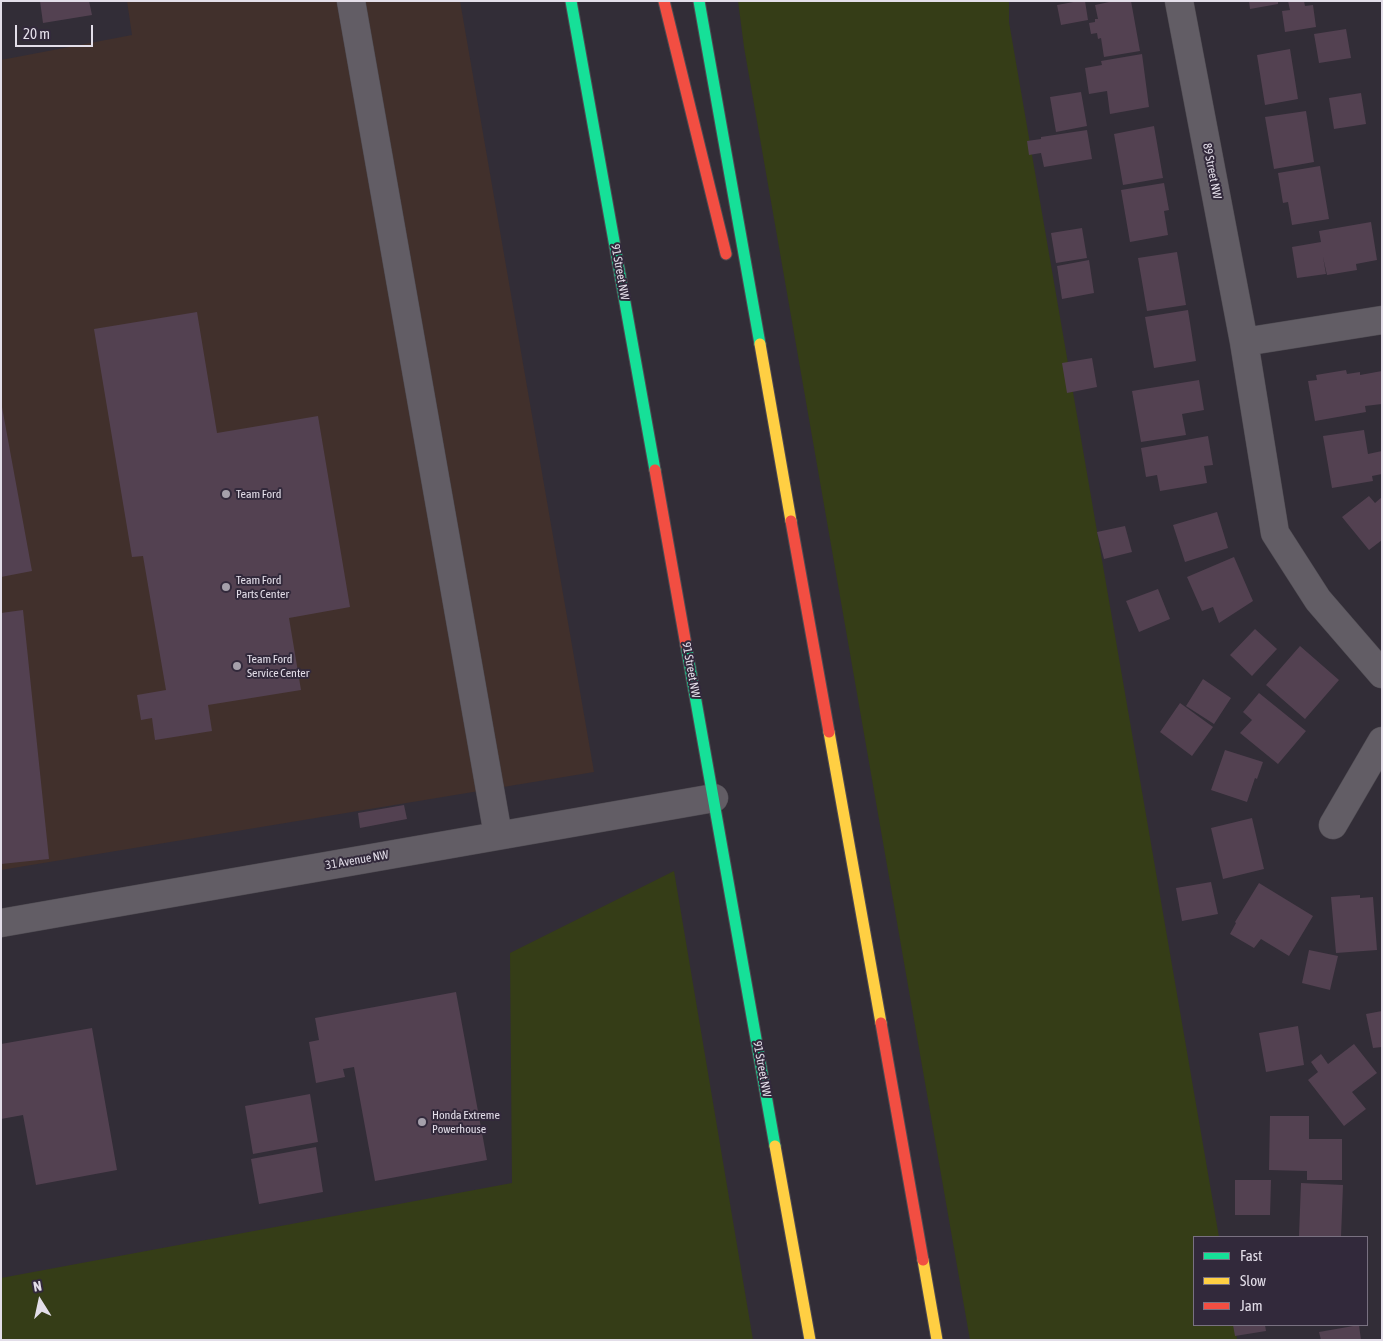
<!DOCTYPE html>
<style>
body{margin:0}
#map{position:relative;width:1383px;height:1341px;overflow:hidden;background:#322d37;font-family:"Asap Condensed",sans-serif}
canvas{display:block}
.frame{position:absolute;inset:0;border:2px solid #e3dee9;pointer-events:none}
.legend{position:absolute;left:1193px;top:1236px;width:175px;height:90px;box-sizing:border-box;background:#32293b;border:1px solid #797181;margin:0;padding:6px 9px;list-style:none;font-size:15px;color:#e3dee9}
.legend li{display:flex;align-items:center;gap:10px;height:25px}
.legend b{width:25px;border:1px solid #797181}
.north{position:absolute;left:15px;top:1276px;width:50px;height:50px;-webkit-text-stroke:4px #32293b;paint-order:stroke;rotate:350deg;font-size:14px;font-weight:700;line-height:20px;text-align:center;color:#e3dee9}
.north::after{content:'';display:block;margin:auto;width:18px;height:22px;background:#e3dee9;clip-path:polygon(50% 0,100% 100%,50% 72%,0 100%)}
.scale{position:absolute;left:15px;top:25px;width:78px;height:22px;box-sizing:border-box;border:2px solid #e3dee9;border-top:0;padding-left:6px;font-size:15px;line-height:18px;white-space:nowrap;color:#e3dee9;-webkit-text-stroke:4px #32293b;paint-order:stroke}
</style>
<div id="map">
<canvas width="1383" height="1341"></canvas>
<div class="frame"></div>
<ul class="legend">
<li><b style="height:6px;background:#16e098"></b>Fast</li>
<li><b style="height:6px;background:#ffcf43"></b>Slow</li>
<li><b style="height:6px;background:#f24e42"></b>Jam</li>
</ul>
<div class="north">N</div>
<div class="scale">20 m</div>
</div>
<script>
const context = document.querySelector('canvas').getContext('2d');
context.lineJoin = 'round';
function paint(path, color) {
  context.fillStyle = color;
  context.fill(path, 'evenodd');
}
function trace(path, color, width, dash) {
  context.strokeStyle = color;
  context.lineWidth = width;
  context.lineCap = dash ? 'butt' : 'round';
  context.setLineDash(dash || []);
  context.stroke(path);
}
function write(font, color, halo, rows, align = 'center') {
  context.font = font + ' "Asap Condensed",sans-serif';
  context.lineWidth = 4;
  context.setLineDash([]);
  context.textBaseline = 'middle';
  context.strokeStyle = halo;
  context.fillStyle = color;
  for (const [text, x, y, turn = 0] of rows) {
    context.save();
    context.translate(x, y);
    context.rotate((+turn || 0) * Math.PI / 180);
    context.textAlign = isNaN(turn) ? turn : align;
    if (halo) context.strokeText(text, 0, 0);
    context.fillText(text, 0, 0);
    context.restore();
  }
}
const commercial = new Path2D(`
 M 127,1 L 460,1 L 594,772 L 1,870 L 1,60 L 132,35 Z`);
const green = new Path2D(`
 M 738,1 L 1009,1 L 1009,22 L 1219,1237 L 1194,1237 L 1194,1325 L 1235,1325 L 1237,1340 L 970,1340 L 744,47 Z
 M 674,871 L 753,1340 L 1,1340 L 1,1278 L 512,1183 L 510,953 Z`);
const building = new Path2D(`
 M 40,1 L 89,1 L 92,15 L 43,23 Z
 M 1079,1 L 1085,1 L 1088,20 L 1061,25 L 1057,5 Z
 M 1114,1 L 1131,1 L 1140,51 L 1104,57 L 1101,38 L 1098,39 L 1097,33 L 1091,34 L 1089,23 L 1095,22 L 1095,19 L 1098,19 L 1095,5 Z
 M 1249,1 L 1278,1 L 1278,4 L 1250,9 Z
 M 1288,1 L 1304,1 L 1305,6 L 1313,5 L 1316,27 L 1285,32 L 1282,11 L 1290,10 Z
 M 1346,29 L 1351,58 L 1319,63 L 1314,34 Z
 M 1290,49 L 1298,99 L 1265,105 L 1257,55 Z
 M 1142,54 L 1149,107 L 1110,114 L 1107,91 L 1089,94 L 1085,68 L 1102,65 L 1101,61 Z
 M 1081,92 L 1087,126 L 1056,132 L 1050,97 Z
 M 1361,93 L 1366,124 L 1334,129 L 1329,98 Z
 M 1306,111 L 1314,162 L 1274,169 L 1265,117 Z
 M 1154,126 L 1163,178 L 1123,185 L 1114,134 Z
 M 1087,130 L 1092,159 L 1044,167 L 1041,153 L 1029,155 L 1027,141 L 1041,139 L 1041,137 Z
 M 1320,166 L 1329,219 L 1292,225 L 1288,202 L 1283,203 L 1278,173 Z
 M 1164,183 L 1169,210 L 1164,211 L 1168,235 L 1130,242 L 1121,190 Z
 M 1371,222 L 1377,260 L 1356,264 L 1357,270 L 1327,275 L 1323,257 L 1326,274 L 1297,278 L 1292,247 L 1321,242 L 1319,231 Z
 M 1082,228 L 1087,258 L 1056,263 L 1051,233 Z
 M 1177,252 L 1186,305 L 1147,311 L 1138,258 Z
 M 1089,260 L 1094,293 L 1062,299 L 1057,266 Z
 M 1188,310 L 1196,361 L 1154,368 L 1145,317 Z
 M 197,312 L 217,433 L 318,416 L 350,607 L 289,618 L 301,690 L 208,705 L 212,731 L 155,740 L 152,718 L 141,720 L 137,695 L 166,690 L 143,556 L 132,557 L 94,329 Z
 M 1092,358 L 1097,387 L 1067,393 L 1062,363 Z
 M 1346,370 L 1347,374 L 1360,372 L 1360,375 L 1382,371 L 1382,404 L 1365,406 L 1366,412 L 1315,421 L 1308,381 L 1317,380 L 1316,375 Z
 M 1199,380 L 1204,410 L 1182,414 L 1186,435 L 1141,442 L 1132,391 Z
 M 2,407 L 32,571 L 1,577 L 1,408 Z
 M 1364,430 L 1368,454 L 1382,451 L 1382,474 L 1372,476 L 1373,481 L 1332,488 L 1323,436 Z
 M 1208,436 L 1213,465 L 1204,466 L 1207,483 L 1160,491 L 1157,475 L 1146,477 L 1141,448 Z
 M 1369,496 L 1375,503 L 1382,497 L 1382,540 L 1369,550 L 1342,517 Z
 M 1217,512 L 1228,548 L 1185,562 L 1173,525 Z
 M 1125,526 L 1132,552 L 1104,559 L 1097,532 Z
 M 1234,557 L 1253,601 L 1219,623 L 1213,607 L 1202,611 L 1187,577 Z
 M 1158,589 L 1170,619 L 1139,632 L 1126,601 Z
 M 23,610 L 49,859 L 1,864 L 1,613 Z
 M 1255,629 L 1277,649 L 1252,676 L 1230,655 Z
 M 1300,646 L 1339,680 L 1305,719 L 1266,685 Z
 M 1203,679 L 1231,698 L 1214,724 L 1186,706 Z
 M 1259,693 L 1306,731 L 1278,764 L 1240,733 L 1252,720 L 1243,712 Z
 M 1180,703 L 1213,727 L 1192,756 L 1160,732 Z
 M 1225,750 L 1263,762 L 1257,779 L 1255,778 L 1247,802 L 1211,790 Z
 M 404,805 L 407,819 L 360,828 L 358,813 Z
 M 1252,818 L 1264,869 L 1223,879 L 1211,828 Z
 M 1211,882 L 1218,914 L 1182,921 L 1176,888 Z
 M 1259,883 L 1313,916 L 1289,956 L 1261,939 L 1254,948 L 1230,934 L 1236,923 L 1235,922 Z
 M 1360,895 L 1360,898 L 1373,897 L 1377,950 L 1336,953 L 1331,897 Z
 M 1309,950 L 1338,956 L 1330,990 L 1302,983 Z
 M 456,992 L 487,1160 L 375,1181 L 354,1067 L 343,1069 L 345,1077 L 316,1083 L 309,1042 L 319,1040 L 315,1018 Z
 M 1382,1011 L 1382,1047 L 1373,1048 L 1366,1014 Z
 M 1298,1026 L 1304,1065 L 1266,1072 L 1259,1033 Z
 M 92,1028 L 117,1170 L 36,1185 L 23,1115 L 1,1119 L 1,1044 Z
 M 1354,1044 L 1377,1073 L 1352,1092 L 1366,1109 L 1344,1126 L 1308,1080 L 1318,1072 L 1311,1062 L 1321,1054 L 1328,1064 Z
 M 310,1094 L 318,1142 L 253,1154 L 245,1106 Z
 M 1270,1116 L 1309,1116 L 1309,1139 L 1342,1139 L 1342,1180 L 1307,1180 L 1307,1171 L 1269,1170 Z
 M 316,1147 L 323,1192 L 259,1204 L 251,1159 Z
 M 1235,1180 L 1271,1180 L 1270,1215 L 1235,1215 Z
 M 1301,1183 L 1343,1185 L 1341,1237 L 1299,1236 Z
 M 1233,1325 L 1265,1325 L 1266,1331 L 1235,1336 Z
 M 1359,1325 L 1361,1340 L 1321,1340 L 1319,1332 Z`);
const street = new Path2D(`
 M 351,1 L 498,835
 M 1179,1 L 1244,342 L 1275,533 L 1318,600 L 1382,674
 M 1244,342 L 1382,320
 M 1333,825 L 1382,741
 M 1,923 L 714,798`);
const fast = new Path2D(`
 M 571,1 L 655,470
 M 699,1 L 760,344
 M 686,645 L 775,1146`);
const slow = new Path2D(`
 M 760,344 L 791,521
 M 829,732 L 881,1023
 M 775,1146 L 810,1340
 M 923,1260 L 937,1340`);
const jam = new Path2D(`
 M 664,1 L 726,254
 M 655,470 L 686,645
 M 791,521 L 829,732
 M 881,1023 L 923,1260`);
const markers = [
 [226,494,5,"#a5a0ab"],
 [226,587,5,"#a5a0ab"],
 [237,666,5,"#a5a0ab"],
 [422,1122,5,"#a5a0ab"]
];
const streetNames = [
 ["89 Street NW",1212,171,79],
 ["91 Street NW",620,272,80],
 ["91 Street NW",691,670,80],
 ["31 Avenue NW",357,860,-10],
 ["91 Street NW",762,1069,80]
];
const poiNames = [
 ["Team Ford",236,494],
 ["Team Ford",236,580],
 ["Parts Center",236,594],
 ["Team Ford",247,659],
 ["Service Center",247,673],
 ["Honda Extreme",432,1115],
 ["Powerhouse",432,1129]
];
paint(commercial, '#41302c');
paint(green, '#353d17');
paint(building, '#534151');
trace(street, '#4f4b52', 29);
trace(fast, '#4f4b52', 13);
trace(slow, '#4f4b52', 13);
trace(jam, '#4f4b52', 13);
trace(street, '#625d65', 28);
trace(fast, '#16e098', 11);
trace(slow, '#ffcf43', 11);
trace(jam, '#f24e42', 11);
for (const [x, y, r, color] of markers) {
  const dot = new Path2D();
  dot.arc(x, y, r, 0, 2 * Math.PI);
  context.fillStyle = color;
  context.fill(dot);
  trace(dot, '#32293b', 2);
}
write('12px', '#e3dee9', '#32293b', streetNames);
write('12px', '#e3dee9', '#32293b', poiNames, 'left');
</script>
